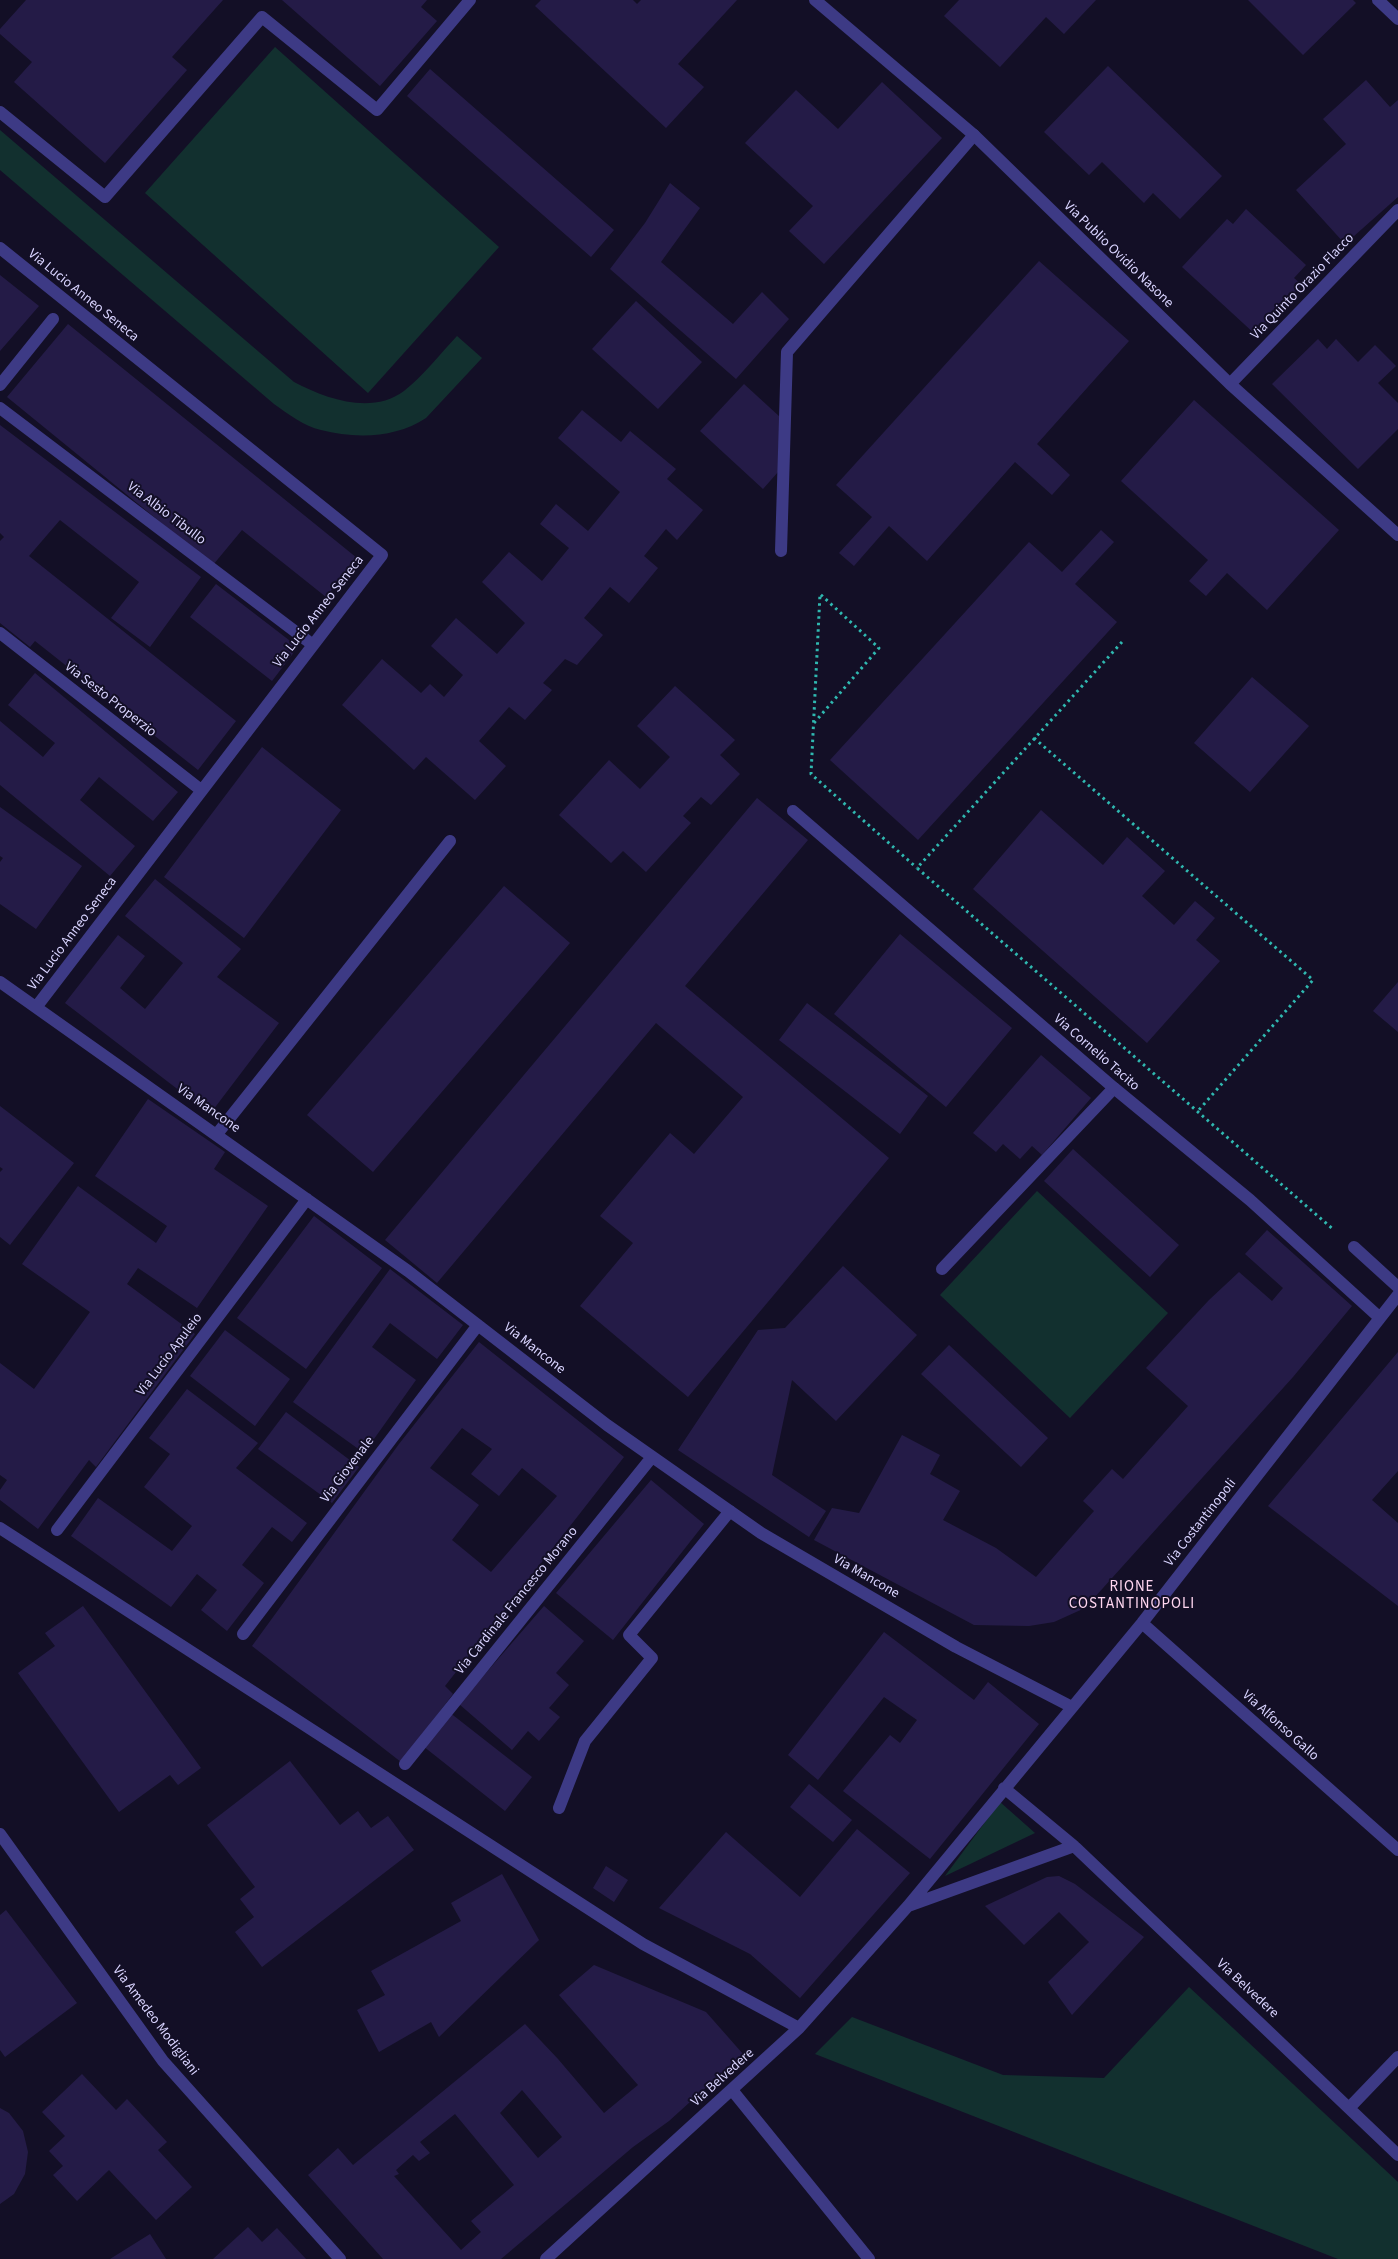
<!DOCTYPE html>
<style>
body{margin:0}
canvas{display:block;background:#130f26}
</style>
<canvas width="1398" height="2259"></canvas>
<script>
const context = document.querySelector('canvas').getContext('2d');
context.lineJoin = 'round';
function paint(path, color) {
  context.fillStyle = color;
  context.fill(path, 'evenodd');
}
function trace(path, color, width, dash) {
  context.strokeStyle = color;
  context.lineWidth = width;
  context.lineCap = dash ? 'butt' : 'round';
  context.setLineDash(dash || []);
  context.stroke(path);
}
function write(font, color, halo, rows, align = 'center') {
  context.font = font + ' "Source Sans 3",sans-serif';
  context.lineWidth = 4;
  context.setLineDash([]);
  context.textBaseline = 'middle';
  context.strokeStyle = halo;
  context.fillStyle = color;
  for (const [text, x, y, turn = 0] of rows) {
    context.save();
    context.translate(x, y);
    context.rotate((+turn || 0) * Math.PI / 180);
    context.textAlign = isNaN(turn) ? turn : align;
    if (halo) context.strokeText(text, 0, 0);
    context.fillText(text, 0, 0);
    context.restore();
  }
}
const green = new Path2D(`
 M 275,47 L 499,247 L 368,393 L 145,193 Z
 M 0,130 L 294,382 C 326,399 372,415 404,391 C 422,377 441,353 457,336 L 482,358 L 426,418 C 396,438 356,439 321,430 C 304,426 288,414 274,404 L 0,170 Z
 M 1037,1191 L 1168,1313 L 1070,1418 L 940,1295 Z
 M 1000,1802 L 1035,1833 L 945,1876 Z
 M 1189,1987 L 1398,2182 L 1398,2259 L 1338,2259 L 815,2054 L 852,2017 L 1003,2075 L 1104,2078 Z`);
const building = new Path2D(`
 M 26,0 L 223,0 L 172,57 L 187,70 L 105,163 L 14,82 L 32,62 L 0,34 L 0,29 Z
 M 282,0 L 427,0 L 421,7 L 437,21 L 380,86 Z
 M 541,0 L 633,0 L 637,4 L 641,0 L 737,0 L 678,64 L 704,87 L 666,128 L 535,6 Z
 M 959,0 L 1096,0 L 1064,34 L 1046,17 L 1000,67 L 944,16 Z
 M 1248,0 L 1353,0 L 1356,3 L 1303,55 Z
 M 1108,66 L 1222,176 L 1180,219 L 1153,193 L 1144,203 L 1102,162 L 1089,175 L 1044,132 Z
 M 430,69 L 614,230 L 591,257 L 407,96 Z
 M 1366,80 L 1390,107 L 1398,100 L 1398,197 L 1345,244 L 1296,190 L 1346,144 L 1323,119 Z
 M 882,82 L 942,138 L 824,264 L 789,231 L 813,206 L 745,143 L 796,90 L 838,129 Z
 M 670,183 L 700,208 L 661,262 L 733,324 L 762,292 L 789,319 L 736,379 L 610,269 L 645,223 Z
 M 1246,209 L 1306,265 L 1294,278 L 1302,285 L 1256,335 L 1182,267 L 1227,219 L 1233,224 Z
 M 1039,261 L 1129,341 L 1037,444 L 1070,475 L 1052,495 L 1015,462 L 927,561 L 889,526 L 854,566 L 839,553 L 872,517 L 836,485 Z
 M 0,275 L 39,306 L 0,351 Z
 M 636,301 L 702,362 L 658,409 L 592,349 Z
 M 68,324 L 357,558 L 326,597 L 242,530 L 213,565 L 7,397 Z
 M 1318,339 L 1327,349 L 1336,339 L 1358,362 L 1375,345 L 1396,366 L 1378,383 L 1398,403 L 1398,429 L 1358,469 L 1272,384 Z
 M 744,384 L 780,417 L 778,472 L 763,489 L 700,431 Z
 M 1194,400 L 1339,530 L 1267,610 L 1227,573 L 1206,596 L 1189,581 L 1208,560 L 1121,481 Z
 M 582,410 L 621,442 L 630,431 L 676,469 L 667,479 L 703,510 L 677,540 L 666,529 L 644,556 L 658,568 L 629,603 L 610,587 L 584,618 L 603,635 L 577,665 L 565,659 L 543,683 L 552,690 L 525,720 L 509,707 L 479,741 L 506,766 L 475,800 L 426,757 L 414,770 L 342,705 L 382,659 L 421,693 L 430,684 L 444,697 L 463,675 L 431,646 L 456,618 L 497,654 L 525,623 L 482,582 L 509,552 L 542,581 L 569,548 L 540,524 L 556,504 L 588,531 L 620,492 L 558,438 Z
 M 0,425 L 201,577 L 150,647 L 111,618 L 139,582 L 60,520 L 29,556 L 236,721 L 198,770 L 35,641 L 30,647 L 0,623 L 0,541 L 4,537 L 0,533 Z
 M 1101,530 L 1114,542 L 1075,584 L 1117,622 L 918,840 L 830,760 L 1029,542 L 1062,572 Z
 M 216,584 L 298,647 L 272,681 L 190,617 Z
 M 35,673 L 178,792 L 153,821 L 99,777 L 80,800 L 135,846 L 110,876 L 0,785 L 0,721 L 43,757 L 55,743 L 8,705 Z
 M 1252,677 L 1309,726 L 1250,792 L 1194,743 Z
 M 675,686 L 735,740 L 720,755 L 740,774 L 711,805 L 701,797 L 683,816 L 691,823 L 646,872 L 623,851 L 611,863 L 559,815 L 609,760 L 640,789 L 670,757 L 637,726 Z
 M 262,747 L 341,810 L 244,938 L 164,877 Z
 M 757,798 L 808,840 L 685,986 L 889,1158 L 688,1397 L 580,1306 L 633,1243 L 600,1216 L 670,1133 L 694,1154 L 743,1097 L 656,1023 L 437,1283 L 385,1240 Z
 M 0,807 L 82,866 L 36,929 L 0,904 L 0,862 L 3,858 L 0,856 Z
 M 1041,810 L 1103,865 L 1127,837 L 1165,871 L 1142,896 L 1174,925 L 1195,901 L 1215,918 L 1196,940 L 1220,961 L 1147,1043 L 973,889 Z
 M 155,879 L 241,949 L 217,977 L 279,1023 L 210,1114 L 65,1003 L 118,935 L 145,956 L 120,988 L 145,1009 L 183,963 L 125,916 Z
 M 504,886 L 570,943 L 373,1172 L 307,1115 Z
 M 900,934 L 1012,1028 L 946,1107 L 834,1014 Z
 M 1398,982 L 1398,1032 L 1373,1011 Z
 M 807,1003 L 928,1096 L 900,1134 L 779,1040 Z
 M 1041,1055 L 1091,1098 L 1042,1155 L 1032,1146 L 1020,1159 L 1003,1144 L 996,1152 L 973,1133 Z
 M 148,1099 L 225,1152 L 214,1169 L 268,1206 L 197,1308 L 138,1268 L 127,1284 L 195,1334 L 96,1467 L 89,1460 L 38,1529 L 0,1500 L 0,1490 L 7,1480 L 0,1475 L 0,1363 L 34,1389 L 90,1312 L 22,1264 L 78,1186 L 156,1243 L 167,1226 L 95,1176 Z
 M 0,1106 L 74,1163 L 10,1245 L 0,1237 L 0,1172 L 3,1169 L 0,1167 Z
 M 1073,1149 L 1179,1245 L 1150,1277 L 1044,1181 Z
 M 314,1216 L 382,1268 L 306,1369 L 237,1318 Z
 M 1267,1230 L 1352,1306 L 1293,1377 L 1085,1608 L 1054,1622 L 1029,1626 L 974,1625 L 814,1540 L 832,1508 L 859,1513 L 902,1435 L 940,1455 L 930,1474 L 960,1491 L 943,1520 L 996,1548 L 1036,1577 L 1094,1511 L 1083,1501 L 1112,1469 L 1123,1479 L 1188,1406 L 1146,1368 L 1209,1300 L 1239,1272 L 1272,1301 L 1283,1288 L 1245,1254 Z
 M 843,1266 L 917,1335 L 836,1421 L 792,1380 L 772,1475 L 826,1511 L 809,1537 L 678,1450 L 758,1330 L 785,1328 Z
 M 390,1269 L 463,1325 L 437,1359 L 390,1323 L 372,1347 L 416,1380 L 364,1453 L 293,1402 Z
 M 225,1330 L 290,1379 L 255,1426 L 190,1376 Z
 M 479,1342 L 624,1457 L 445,1686 L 453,1694 L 401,1762 L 252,1646 L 399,1444 ZM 462,1428 L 492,1449 L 471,1474 L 499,1496 L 522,1468 L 557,1496 L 491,1572 L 452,1540 L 479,1505 L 430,1468 Z
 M 949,1345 L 1048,1438 L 1021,1467 L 921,1374 Z
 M 1398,1352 L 1398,1471 L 1372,1500 L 1398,1523 L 1398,1606 L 1268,1506 Z
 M 187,1389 L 258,1443 L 236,1468 L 307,1523 L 292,1542 L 272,1527 L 242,1565 L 264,1583 L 227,1631 L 201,1610 L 217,1590 L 197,1574 L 171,1607 L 71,1536 L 98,1498 L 172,1551 L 192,1526 L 144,1487 L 170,1454 L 149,1438 Z
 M 286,1412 L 359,1467 L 332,1503 L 258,1449 Z
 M 651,1480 L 704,1524 L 613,1640 L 556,1593 Z
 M 83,1606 L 201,1768 L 178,1785 L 170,1775 L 119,1812 L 18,1673 L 55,1646 L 45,1633 Z
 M 544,1606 L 584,1641 L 556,1673 L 569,1685 L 549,1708 L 560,1717 L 539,1741 L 528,1731 L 512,1750 L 459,1704 Z
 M 884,1632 L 974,1700 L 988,1682 L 1039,1724 L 930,1859 L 843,1791 L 890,1735 L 900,1743 L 917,1720 L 884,1697 L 818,1780 L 788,1755 Z
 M 449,1712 L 532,1777 L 505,1811 L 423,1746 Z
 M 290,1761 L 340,1825 L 358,1811 L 371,1828 L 388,1816 L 414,1850 L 262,1967 L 235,1932 L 254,1917 L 240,1899 L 255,1887 L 207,1825 Z
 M 809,1784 L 852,1820 L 833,1842 L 790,1807 Z
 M 857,1829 L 910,1873 L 800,1998 L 750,1954 L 659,1908 L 726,1832 L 800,1897 Z
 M 606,1866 L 628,1880 L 614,1902 L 593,1888 Z
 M 502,1874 L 539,1940 L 439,2037 L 431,2022 L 379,2052 L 357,2010 L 385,1995 L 371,1971 L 461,1921 L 451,1903 Z
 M 1059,1876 L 1075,1884 L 1144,1937 L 1072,2015 L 1048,1982 L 1089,1942 L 1059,1912 L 1024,1945 L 985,1906 L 1047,1877 Z
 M 6,1910 L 77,2003 L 5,2057 L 0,2050 L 0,1915 Z
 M 594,1965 L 706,2012 L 743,2054 L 669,2121 L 633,2147 L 501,2259 L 383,2259 L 308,2175 L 338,2148 L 353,2165 L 525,2024 L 558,2059 L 604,2113 L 638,2085 L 559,1995 ZM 522,2090 L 562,2137 L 538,2158 L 500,2113 ZM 455,2114 L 514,2185 L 471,2221 L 481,2232 L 461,2250 L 394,2176 L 399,2174 L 396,2170 L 413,2155 L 419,2161 L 430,2153 L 420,2142 Z
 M 82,2074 L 116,2110 L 127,2099 L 167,2142 L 158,2150 L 192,2187 L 156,2220 L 109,2170 L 77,2201 L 53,2175 L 63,2166 L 49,2151 L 65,2136 L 42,2112 Z
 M 0,2108 L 9,2113 L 23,2131 L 28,2152 L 25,2174 L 14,2194 L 0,2204 Z
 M 248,2227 L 262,2242 L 277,2228 L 306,2259 L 213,2259 Z
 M 150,2234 L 166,2259 L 110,2259 Z`);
const path = new Path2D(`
 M 1122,642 L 917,868 L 1334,1230
 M 814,723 L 879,648 L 820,594 L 811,774 L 917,868
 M 1034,738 L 1313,980 L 1198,1111`);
const lane = new Path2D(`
 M 781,551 L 787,352 L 974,135
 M 217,1134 L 450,841
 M 1354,1247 L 1398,1287
 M 942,1269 L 1114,1088`);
const street = new Path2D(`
 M 815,0 L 974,135 L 1230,384 L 1398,535
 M 1378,0 L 1398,19
 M 0,112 L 105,197 L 262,17 L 377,110 L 470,0
 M 0,248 L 382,555 L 37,1006
 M 1230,384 L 1398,210
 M 0,385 L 53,319
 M 0,408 L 313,645
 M 0,633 L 201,790
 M 793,811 L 1114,1088 L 1250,1200 L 1380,1318
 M 0,982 L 408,1271 L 607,1425 L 761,1533 L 956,1647 L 1072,1707
 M 0,1528 L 643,1944 L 799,2028
 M 57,1530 L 307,1199
 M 1142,1623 L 1398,1850
 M 243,1634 L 478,1325
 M 405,1764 L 652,1457
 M 1004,1788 L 1074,1846 L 1398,2155
 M 559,1808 L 585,1741 L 652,1658 L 629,1635 L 730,1511
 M 0,1834 L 163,2061 L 340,2259
 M 908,1906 L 1074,1846
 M 732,2090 L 869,2259
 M 1350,2107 L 1398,2057
 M 546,2259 L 799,2028 L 908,1906 L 1142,1623 L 1398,1295`);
const streetNames = [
 ["Via Publio Ovidio Nasone",1118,255,44],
 ["Via Quinto Orazio Flacco",1303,287,-46],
 ["Via Lucio Anneo Seneca",83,296,39],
 ["Via Albio Tibullo",166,514,37],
 ["Via Lucio Anneo Seneca",319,612,-52],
 ["Via Sesto Properzio",110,700,38],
 ["Via Lucio Anneo Seneca",73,934,-53],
 ["Via Cornelio Tacito",1096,1053,41],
 ["Via Mancone",208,1109,35],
 ["Via Mancone",534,1349,38],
 ["Via Lucio Apuleio",170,1355,-53],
 ["Via Giovenale",348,1470,-53],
 ["Via Costantinopoli",1201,1523,-52],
 ["Via Mancone",866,1577,30],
 ["Via Cardinale Francesco Morano",517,1601,-51],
 ["Via Alfonso Gallo",1280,1726,42],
 ["Via Belvedere",1247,1989,43],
 ["Via Amedeo Modigliani",155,2021,53],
 ["Via Belvedere",723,2078,-42]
];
const neighbourhoodNames = [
 ["RIONE",1132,1588],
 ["COSTANTINOPOLI",1132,1605]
];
paint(green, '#12302f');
paint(building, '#241b47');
trace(path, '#2fb8b0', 3, [2.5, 4]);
trace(lane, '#3d3a85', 12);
trace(street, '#3d3a85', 12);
write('14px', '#d9d4ff', '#130f26', streetNames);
context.letterSpacing = '1px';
write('15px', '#ffd6f0', '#130f26', neighbourhoodNames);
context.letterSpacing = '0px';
</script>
